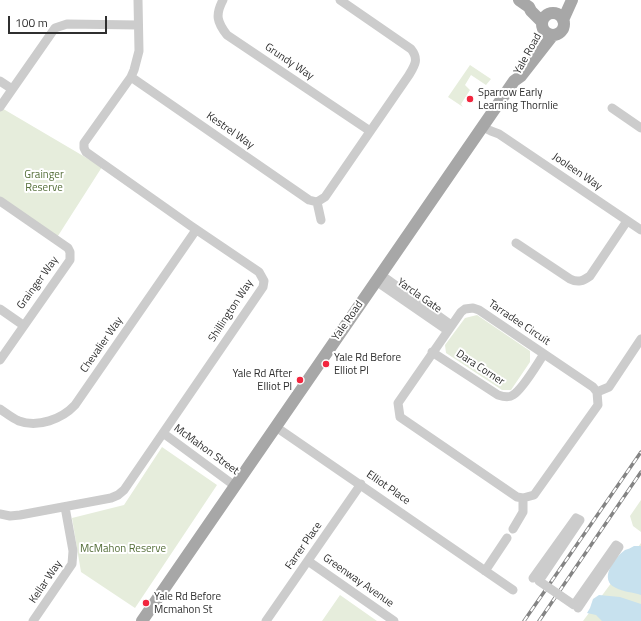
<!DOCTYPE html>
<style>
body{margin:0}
#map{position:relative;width:641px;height:621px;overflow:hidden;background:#fff;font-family:"Titillium Web",sans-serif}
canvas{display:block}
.scale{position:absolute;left:8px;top:16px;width:99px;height:18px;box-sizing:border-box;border:2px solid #2f2f2f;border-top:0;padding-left:5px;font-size:12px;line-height:14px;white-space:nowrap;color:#2f2f2f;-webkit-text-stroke:3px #fff;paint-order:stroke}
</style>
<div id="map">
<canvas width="641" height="621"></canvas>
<div class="scale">100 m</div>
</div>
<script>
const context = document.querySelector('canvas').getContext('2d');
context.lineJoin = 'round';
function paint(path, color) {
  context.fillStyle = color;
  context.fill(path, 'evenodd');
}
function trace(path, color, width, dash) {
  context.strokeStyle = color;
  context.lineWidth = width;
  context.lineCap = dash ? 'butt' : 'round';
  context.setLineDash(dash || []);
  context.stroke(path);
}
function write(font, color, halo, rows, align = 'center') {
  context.font = font + ' "Titillium Web",sans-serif';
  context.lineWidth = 4;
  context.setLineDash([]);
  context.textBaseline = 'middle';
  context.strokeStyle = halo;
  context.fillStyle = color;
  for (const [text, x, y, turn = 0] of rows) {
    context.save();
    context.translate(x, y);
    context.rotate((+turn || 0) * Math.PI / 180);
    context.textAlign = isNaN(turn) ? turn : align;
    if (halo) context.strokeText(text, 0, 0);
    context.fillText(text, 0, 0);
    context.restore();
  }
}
const green = new Path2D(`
 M 470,65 L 491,79 L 486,85 L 471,75 L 465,85 L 470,90 L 461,104 L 463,107 L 448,97 Z
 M 0,107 L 102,167 L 56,239 L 0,201 Z
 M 477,315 L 530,351 L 530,362 L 511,390 L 502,390 L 446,353 L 445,345 L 465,318 Z
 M 162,447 L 217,485 L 135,608 L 81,572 L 72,518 L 124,505 Z
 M 641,500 L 641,532 L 633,526 L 630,516 Z
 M 641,543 L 641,621 L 583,621 Z
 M 340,595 L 377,621 L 322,621 Z`);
const water = new Path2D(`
 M 634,546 L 641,546 L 641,595 C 633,592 623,592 616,588 C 598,580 614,558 625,550 C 628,549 631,548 634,546 Z
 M 599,595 L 620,597 L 641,604 L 641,621 L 602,621 L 596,615 L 587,613 L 590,608 L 593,599 Z`);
const minor = new Path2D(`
 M 223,0 C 215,15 217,22 227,35 L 370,131
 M 131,77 L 309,200 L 317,202 L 325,197 L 409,75 C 415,65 419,59 411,49 L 340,0
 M 0,81 L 12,89
 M 0,107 L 55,28 L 67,24 L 138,25
 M 612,108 L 641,128
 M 483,127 L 491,131 L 499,134 L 641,230
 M 0,201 L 68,248 L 70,252 L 70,260 L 0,360
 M 317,202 L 321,220
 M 516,243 L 570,279 C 578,283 583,281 590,276 L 627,221
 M 381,275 L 451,325
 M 376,281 L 447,330
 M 473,308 L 479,310 L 593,387 L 597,392 L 598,405 L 534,495 L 523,498 L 517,497 L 400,417 L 398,403 L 461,312 L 465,309 Z
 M 0,309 L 23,325
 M 432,352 L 498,395 C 504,397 509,398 513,395 C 523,389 537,364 544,354
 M 597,392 L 609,387 L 641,339
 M 0,409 C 6,413 12,418 19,421 C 38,428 62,419 75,405 L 196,230
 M 276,427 L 513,590
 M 163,433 L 235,486
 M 0,514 L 10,516 L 20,515 L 111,498 L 118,495 L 124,490 L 263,287 L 264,281 L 259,272 L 191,226 L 86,152 L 84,148 L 84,143 L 131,77 L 134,70 L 139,51 L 138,0
 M 513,529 L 523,512 L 523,498
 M 308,561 L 394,621
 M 485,571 L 507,538
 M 33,621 L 72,564 L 73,551 L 65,507
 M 266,621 L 361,484`);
const major = new Path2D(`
 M 519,0 L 529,7 L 531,11 L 542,22
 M542 24a11 11 0 1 1 22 0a11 11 0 1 1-22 0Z
 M 563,20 L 572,0
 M 142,621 L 514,81 L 521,76 L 553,35`);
const rail = new Path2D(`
 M 524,621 L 641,452
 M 539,621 L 641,472`);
const minorBridge = new Path2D(`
 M 533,578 L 576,518 L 580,520 L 539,581 L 574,605 L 616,545 L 619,547 L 578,608`);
const markers = [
 [470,99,4,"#f2253e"],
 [326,364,4,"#f2253e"],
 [300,380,4,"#f2253e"],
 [146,603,4,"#f2253e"]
];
const streetNames = [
 ["Yale Road",528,54,-61],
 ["Grundy Way",289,62,34],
 ["Kestrel Way",230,131,35],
 ["Jooleen Way",577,172,34],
 ["Grainger Way",38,283,-54],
 ["Yarcla Gate",419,296,35],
 ["Shillington Way",231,311,-57],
 ["Yale Road",348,321,-55],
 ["Tarradee Circuit",519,323,34],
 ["Chevalier Way",102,345,-55],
 ["Dara Corner",480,368,33],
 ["McMahon Street",206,450,36],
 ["Elliot Place",388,488,35],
 ["Farrer Place",304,546,-55],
 ["Greenway Avenue",358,581,35],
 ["Kellar Way",46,582,-56]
];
const poiNames = [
 ["Sparrow Early",478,93],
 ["Learning Thornlie",478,106],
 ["Yale Rd Before",334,358],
 ["Elliot Pl",334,371],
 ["Yale Rd After",292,374,"right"],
 ["Elliot Pl",292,387,"right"],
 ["Yale Rd Before",154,597],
 ["Mcmahon St",154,610]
];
const parkNames = [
 ["Grainger",44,175],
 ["Reserve",44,188],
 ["McMahon Reserve",123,549]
];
paint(green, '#e6eddc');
paint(water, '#c7e1ee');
trace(minor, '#ccc', 9);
trace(major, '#a7a7a7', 12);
trace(rail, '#848484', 3.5);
trace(rail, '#fff', 2, [6]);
trace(minorBridge, '#ccc', 9);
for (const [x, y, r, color] of markers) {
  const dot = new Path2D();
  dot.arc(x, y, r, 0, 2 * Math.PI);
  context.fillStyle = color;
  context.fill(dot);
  trace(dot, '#fff', 1.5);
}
write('11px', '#2f2f2f', '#fff', streetNames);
write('11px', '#2f2f2f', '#fff', poiNames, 'left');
write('11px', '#546e39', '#fff', parkNames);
</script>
